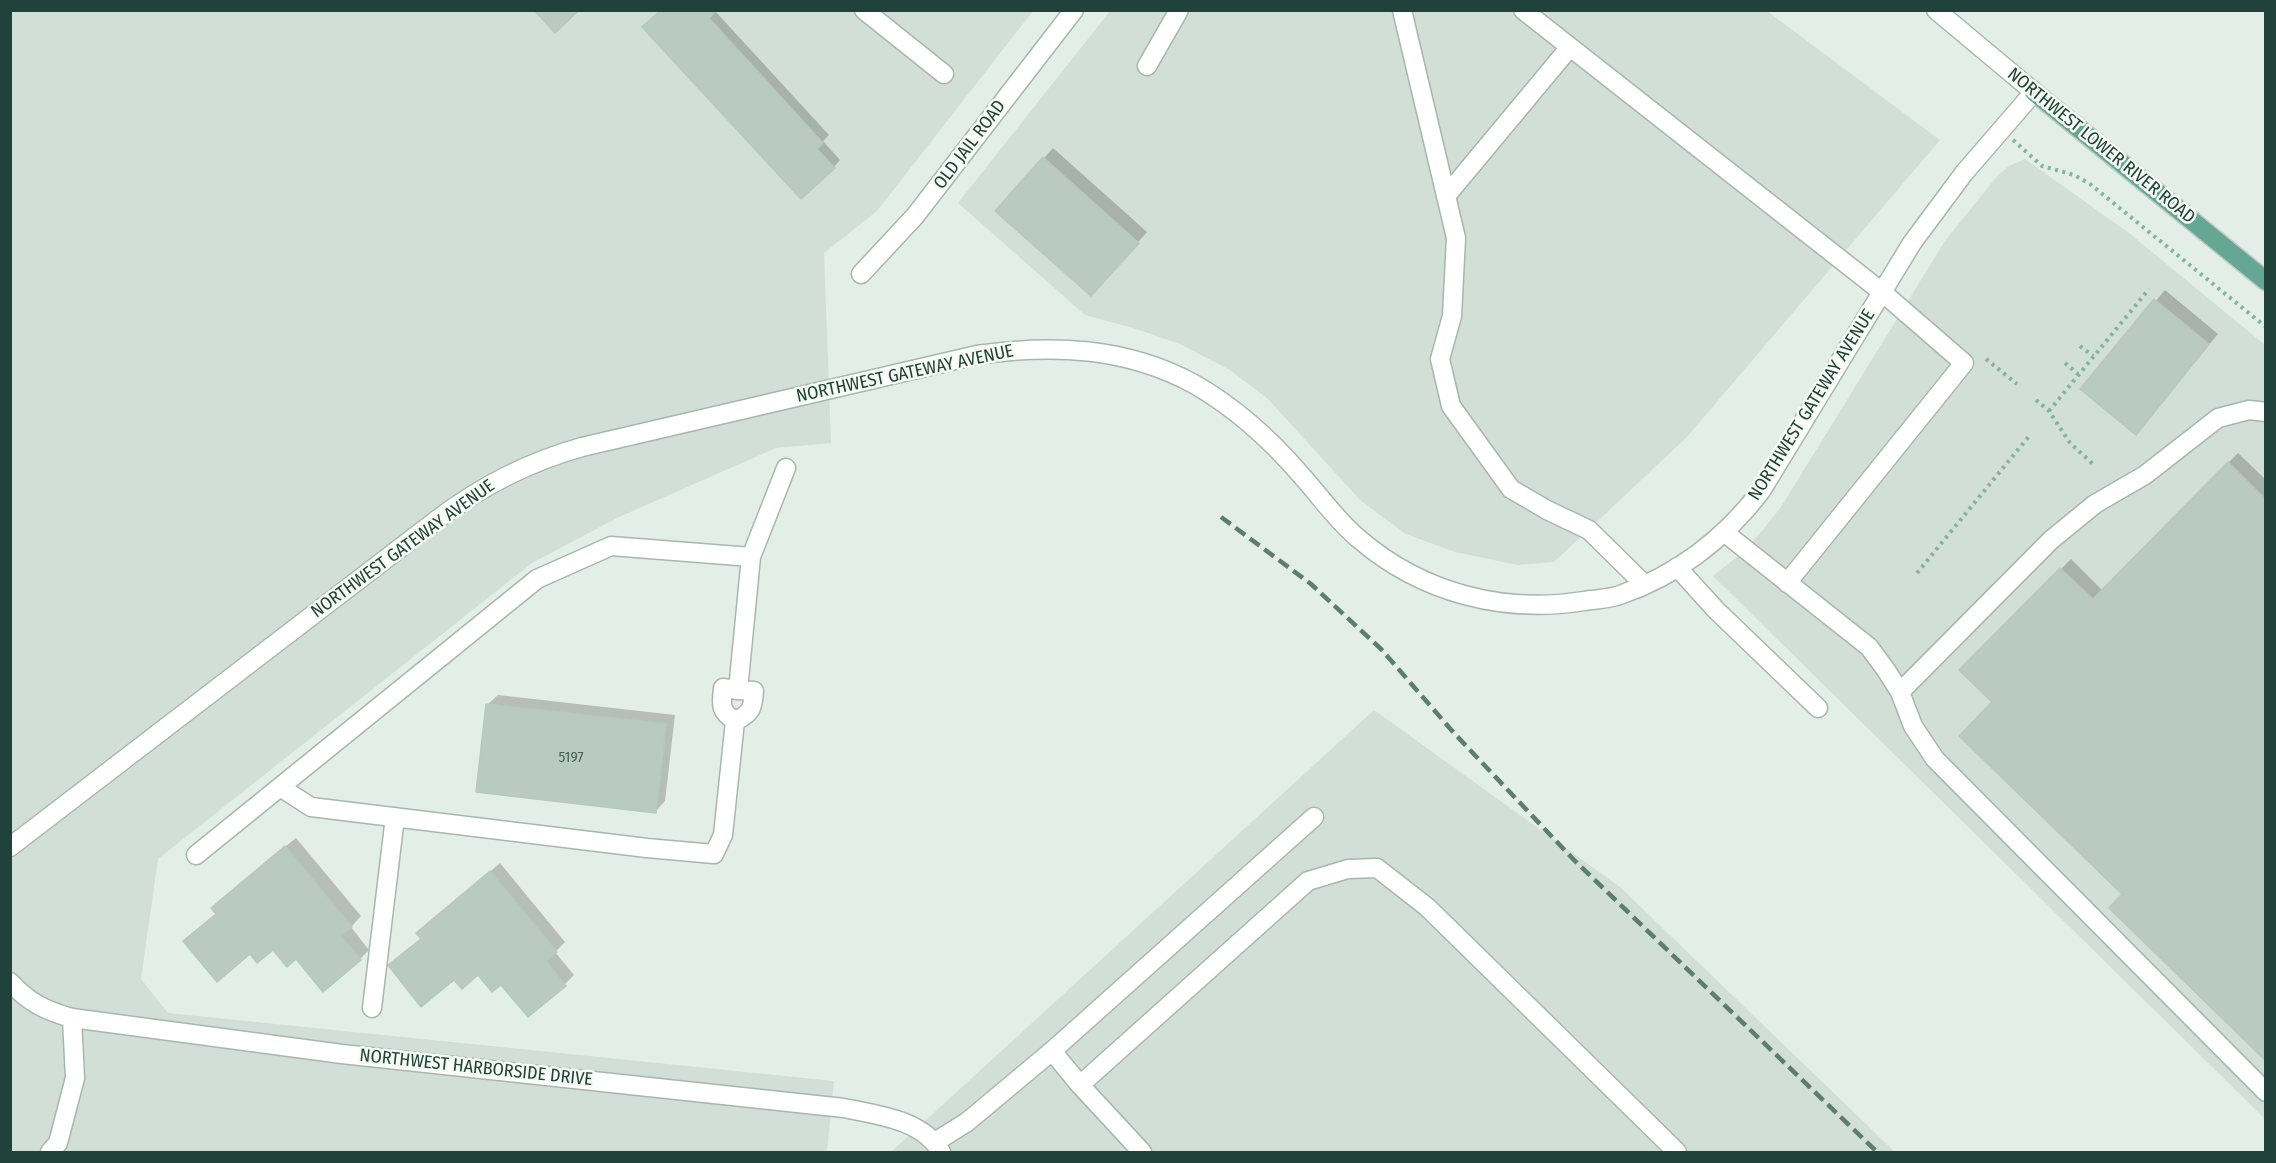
<!DOCTYPE html>
<style>
body{margin:0}
#map{position:relative;width:2276px;height:1163px;overflow:hidden;background:#e4eee9;font-family:"Fira Sans Condensed",sans-serif}
canvas{display:block}
.frame{position:absolute;inset:0;border:12px solid #214238;pointer-events:none}
</style>
<div id="map">
<canvas width="2276" height="1163"></canvas>
<div class="frame"></div>
</div>
<script>
const context = document.querySelector('canvas').getContext('2d');
context.lineJoin = 'round';
function paint(path, color) {
  context.fillStyle = color;
  context.fill(path, 'evenodd');
}
function trace(path, color, width, dash) {
  context.strokeStyle = color;
  context.lineWidth = width;
  context.lineCap = dash ? 'butt' : 'round';
  context.setLineDash(dash || []);
  context.stroke(path);
}
function write(font, color, halo, rows, align = 'center') {
  context.font = font + ' "Fira Sans Condensed",sans-serif';
  context.lineWidth = 5;
  context.setLineDash([]);
  context.textBaseline = 'middle';
  context.strokeStyle = halo;
  context.fillStyle = color;
  for (const [text, x, y, turn = 0] of rows) {
    context.save();
    context.translate(x, y);
    context.rotate((+turn || 0) * Math.PI / 180);
    context.textAlign = isNaN(turn) ? turn : align;
    if (halo) context.strokeText(text, 0, 0);
    context.fillText(text, 0, 0);
    context.restore();
  }
}
const built = new Path2D(`
 M 10,11 L 1033,11 L 877,211 L 824,253 L 831,443 L 776,448 L 619,517 L 532,563 L 158,859 L 141,979 L 168,1013 L 834,1081 L 827,1152 L 11,1152 Z
 M 1110,11 L 1767,11 L 1940,140 L 1687,437 L 1554,562 L 1518,565 L 1455,552 L 1406,534 L 1361,501 L 1268,399 L 1230,370 L 1180,344 L 1133,328 L 1085,315 L 958,203 Z
 M 2025,159 L 2129,233 L 2265,345 L 2265,1119 L 1713,576 L 1737,557 L 1762,531 L 1781,507 L 1945,241 L 1998,175 L 2009,166 Z
 M 1374,710 L 1620,887 L 1895,1152 L 891,1152 Z`);
const shadow = new Path2D(`
 M 715,11 L 829,135 L 823,141 L 840,160 L 834,167 L 644,27 Z
 M 1053,148 L 1147,232 L 1100,285 L 997,211 Z
 M 2165,290 L 2218,334 L 2136,433 L 2082,388 Z
 M 2238,453 L 2266,480 L 2266,1058 L 2111,908 L 2124,894 L 1994,702 L 1962,670 L 2071,559 L 2103,591 Z
 M 498,695 L 675,715 L 665,801 L 656,811 L 488,704 Z
 M 296,838 L 361,916 L 351,927 L 369,950 L 360,959 L 297,957 L 273,948 L 250,952 L 185,941 L 217,913 L 213,908 L 222,898 Z
 M 500,863 L 565,942 L 555,952 L 574,975 L 565,984 L 501,982 L 478,973 L 422,938 L 418,933 Z`);
const building = new Path2D(`
 M 534,10 L 579,10 L 555,33 Z
 M 661,10 L 717,10 L 709,18 L 823,143 L 817,149 L 835,168 L 801,199 L 642,27 Z
 M 1043,157 L 1139,243 L 1091,296 L 995,211 Z
 M 2154,299 L 2209,344 L 2136,435 L 2080,389 Z
 M 2228,462 L 2265,499 L 2265,1060 L 2109,908 L 2122,894 L 1959,736 L 1992,702 L 1959,670 L 2060,568 L 2093,599 Z
 M 486,704 L 666,724 L 656,813 L 476,792 Z
 M 285,846 L 352,927 L 341,936 L 361,960 L 323,992 L 296,959 L 287,967 L 273,950 L 257,963 L 250,954 L 217,982 L 183,941 L 216,914 L 211,908 Z
 M 490,871 L 557,952 L 546,961 L 566,986 L 528,1017 L 501,985 L 492,992 L 478,975 L 462,989 L 454,980 L 421,1007 L 388,965 L 421,939 L 416,933 Z`);
const path = new Path2D(`
 M 2013,140 L 2042,166 L 2074,175 L 2090,184 L 2266,327
 M 2080,346 L 2093,356
 M 1986,359 L 2017,384
 M 2065,363 L 2078,374
 M 2036,400 L 2049,411 L 2070,443 L 2094,465
 M 2049,411 L 2149,289
 M 1917,573 L 2030,435`);
const minor = new Path2D(`
 M 864,10 L 944,74
 M 1402,10 L 1456,238 L 1452,316 L 1440,359 L 1451,406 L 1511,489 L 1547,510 L 1589,530 L 1645,585
 M 1523,10 L 1882,292 L 1964,363 L 1787,583
 M 1147,66 L 1179,10
 M 1446,196 L 1570,47
 M 861,274 L 915,216 L 1074,10
 M 1725,533 L 1869,647 L 1886,670 L 1900,692 L 1913,726 L 1935,759 L 2266,1092
 M 1677,567 L 1716,610 L 1818,708
 M 1900,692 L 2051,540 L 2095,504 L 2145,475 L 2218,418 L 2249,410 L 2266,412
 M 735,721 C 751,714 753,708 754,691 L 738,690
 M 280,787 L 311,807 L 647,848 L 714,854 L 723,835 L 735,721 C 720,711 721,706 723,688 L 738,690 L 751,557 L 786,468
 M 10,847 L 438,519 C 483,485 528,462 582,447 L 977,355 C 1052,344 1126,347 1194,384 C 1236,408 1270,439 1301,475 C 1320,496 1337,521 1359,539 C 1422,593 1503,614 1584,601 C 1596,599 1609,599 1620,595 C 1677,575 1725,538 1761,491 L 1912,243 L 1964,173 L 2034,92 L 1936,10
 M 196,855 L 537,579 L 611,546 L 751,557
 M 10,982 C 28,1002 46,1011 72,1018 L 342,1054 L 844,1108 C 878,1115 923,1120 941,1152
 M 372,1008 L 395,817
 M 1052,1051 L 1080,1085 L 1308,881 L 1348,869 L 1377,868 L 1427,907 L 1677,1152
 M 1080,1085 L 1142,1152
 M 935,1142 L 967,1122 L 1052,1051 L 1314,817
 M 50,1152 L 58,1143 L 75,1078 L 72,1018`);
const major = new Path2D(`
 M 2034,92 L 2266,281`);
const rail = new Path2D(`
 M 1221,517 L 1311,584 L 1381,649 L 1454,733 L 1574,860 L 1877,1152`);
const numberNames = [
 ["5197",571,758]
];
const streetNames = [
 ["OLD JAIL ROAD",970,145,-53],
 ["NORTHWEST LOWER RIVER ROAD",2101,146,39],
 ["NORTHWEST GATEWAY AVENUE",905,374,-12],
 ["NORTHWEST GATEWAY AVENUE",1812,405,-58],
 ["NORTHWEST GATEWAY AVENUE",403,549,-36],
 ["NORTHWEST HARBORSIDE DRIVE",476,1068,6]
];
paint(built, '#d2ded8');
paint(shadow, '#0003');
paint(building, '#b9cac2');
trace(building, '#b5c9c0', 1.5);
trace(minor, '#a6b7b0', 21);
trace(major, '#c1cac7', 21);
trace(path, '#82b4a2', 4, [3, 4.5]);
trace(minor, '#fff', 18);
trace(major, '#65a793', 18);
trace(rail, '#5c7d73', 4.5, [12, 6]);
write('15px', '#47645a', null, numberNames);
write('18px', '#214238', '#f5faf7', streetNames);
</script>
